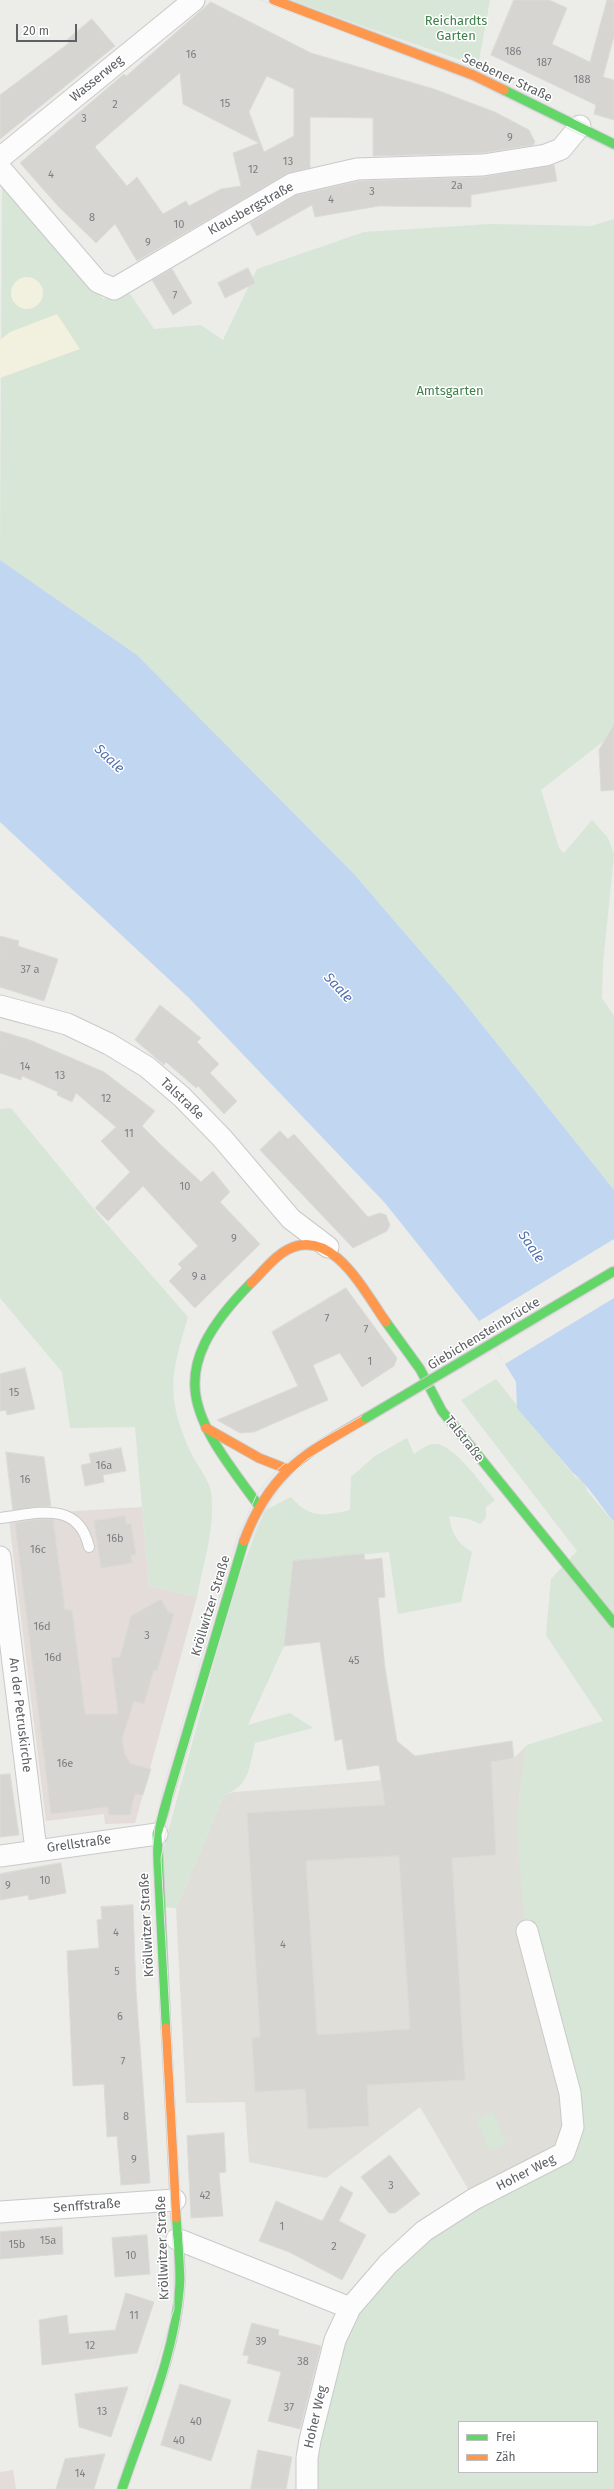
<!DOCTYPE html>
<meta charset="utf-8">
<style>
body{margin:0}
#map{position:relative;width:614px;height:2489px;overflow:hidden;background:#ecece8;font-family:"Fira Sans",sans-serif}
canvas{display:block}
.legend{position:absolute;left:458px;top:2421px;width:140px;height:52px;box-sizing:border-box;background:#fff;border:1px solid #bebfc1;margin:0;padding:5px 7px;list-style:none;font-size:12px;color:#5d6064}
.legend li{display:flex;align-items:center;gap:8px;height:20px}
.legend b{width:20px;border:1px solid #bebfc1}
.scale{position:absolute;left:16px;top:24px;width:61px;height:18px;box-sizing:border-box;border:2px solid #5d6064;border-top:0;padding-left:5px;font-size:12px;line-height:14px;white-space:nowrap;color:#5d6064;-webkit-text-stroke:3px #fff;paint-order:stroke}
</style>
<div id="map">
<canvas width="614" height="2489"></canvas>
<ul class="legend">
<li><b style="height:5px;background:#63d668"></b>Frei</li>
<li><b style="height:5px;background:#ff974d"></b>Zäh</li>
</ul>
<div class="scale">20 m</div>
</div>
<script>
const context = document.querySelector('canvas').getContext('2d');
context.lineJoin = 'round';
function paint(path, color) {
  context.fillStyle = color;
  context.fill(path, 'evenodd');
}
function trace(path, color, width, dash) {
  context.strokeStyle = color;
  context.lineWidth = width;
  context.lineCap = dash ? 'butt' : 'round';
  context.setLineDash(dash || []);
  context.stroke(path);
}
function write(font, color, halo, rows, align = 'center') {
  context.font = font + ' "Fira Sans",sans-serif';
  context.lineWidth = 3;
  context.setLineDash([]);
  context.textBaseline = 'middle';
  context.strokeStyle = halo;
  context.fillStyle = color;
  for (const [text, x, y, turn = 0] of rows) {
    context.save();
    context.translate(x, y);
    context.rotate((+turn || 0) * Math.PI / 180);
    context.textAlign = isNaN(turn) ? turn : align;
    if (halo) context.strokeText(text, 0, 0);
    context.fillText(text, 0, 0);
    context.restore();
  }
}
const education = new Path2D(`
 M 527,1745 L 519,1798 L 519,1855 L 562,2054 L 564,2153 L 474,2199 L 420,2107 L 326,2178 L 249,2162 L 245,2102 L 186,2103 L 176,1908 L 224,1795 L 234,1792 L 374,1781 L 461,1768 L 514,1758 Z`);
const medical = new Path2D(`
 M 51,1506 L 52,1511 L 61,1512 L 142,1507 L 149,1586 L 197,1597 L 135,1823 L 105,1824 L 104,1814 L 46,1821 L 8,1512 Z
 M 13,2470 L 16,2489 L 0,2489 L 0,2472 Z`);
const green = new Path2D(`
 M 288,0 L 490,0 L 478,66 Z
 M 2,174 L 103,299 L 128,291 L 154,329 L 201,325 L 223,340 L 257,269 L 364,232 L 491,224 L 591,226 L 614,219 L 614,733 L 541,790 L 559,848 L 564,853 L 592,820 L 608,838 L 614,854 L 603,964 L 602,998 L 614,1016 L 614,1190 L 459,996 L 354,874 L 137,655 L 0,560 Z
 M 11,1108 L 98,1214 L 188,1317 C 171,1375 165,1394 190,1451 C 196,1464 209,1479 211,1492 C 216,1527 203,1563 197,1597 L 149,1586 L 135,1427 L 70,1428 L 62,1372 L 0,1298 L 0,1109 Z
 M 496,1379 L 575,1477 L 584,1481 L 587,1491 L 614,1523 L 614,2489 L 307,2489 L 335,2340 L 388,2264 L 564,2153 L 573,2127 C 548,2020 512,1910 519,1799 C 520,1781 525,1763 527,1745 L 603,1721 L 546,1635 L 551,1579 L 577,1551 L 461,1400 ZM 459,2422 L 597,2422 L 597,2472 L 459,2472 Z
 M 407,1438 L 414,1454 C 421,1449 431,1441 441,1445 C 460,1453 481,1484 495,1500 L 486,1507 L 486,1518 L 480,1524 L 469,1519 L 449,1516 C 452,1534 457,1543 472,1552 L 461,1602 L 398,1614 L 389,1552 L 293,1561 L 284,1646 L 248,1725 L 290,1713 L 313,1728 L 255,1743 C 249,1767 250,1786 224,1795 L 176,1908 L 163,1907 L 161,1858 L 234,1589 L 264,1511 L 291,1497 C 310,1519 323,1516 350,1510 L 351,1477 L 375,1456 Z
 M 493,2112 L 506,2144 L 489,2151 L 476,2119 Z`);
const sand = new Path2D(`
 M11 293a16 16 0 1 1 32 0a16 16 0 1 1-32 0Z
 M 57,314 L 80,349 L 0,378 L 0,340 L 10,332 Z`);
const water = new Path2D(`
 M 0,560 L 137,655 L 354,874 L 459,996 L 614,1190 L 614,1522 C 601,1507 588,1484 573,1473 L 517,1408 L 516,1382 L 479,1321 L 385,1203 L 189,998 L 0,822 Z`);
const pier = new Path2D(`
 M 614,1239 L 614,1298 L 505,1364 L 479,1321 Z`);
const building = new Path2D(`
 M 514,0 L 549,0 L 567,8 L 552,44 L 590,62 L 607,0 L 614,0 L 614,36 L 603,77 L 614,80 L 614,120 L 594,114 L 596,105 L 491,55 Z
 M 211,2 L 311,53 L 434,89 L 495,112 L 529,130 L 535,142 L 533,145 L 482,153 L 373,156 L 373,118 L 310,117 L 310,168 L 286,174 L 137,261 L 115,224 L 96,243 L 58,206 L 20,163 L 124,74 L 126,76 ZM 180,73 L 183,104 L 259,143 L 233,153 L 241,186 L 221,189 L 189,206 L 186,201 L 163,214 L 137,177 L 127,186 L 95,147 ZM 267,76 L 294,89 L 294,136 L 264,152 L 249,112 Z
 M 92,19 L 115,46 L 0,139 L 0,95 L 69,43 L 67,40 Z
 M 554,165 L 557,181 L 471,195 L 471,207 L 379,206 L 315,217 L 312,205 L 257,236 L 250,223 L 296,195 L 359,181 L 483,177 Z
 M 248,268 L 255,283 L 225,298 L 218,283 Z
 M 172,269 L 192,303 L 173,315 L 152,280 Z
 M 614,725 L 614,790 L 601,791 L 599,750 Z
 M 0,936 L 19,941 L 18,946 L 58,959 L 44,1001 L 0,987 Z
 M 160,1005 L 201,1038 L 197,1042 L 219,1064 L 210,1073 L 237,1101 L 224,1114 L 198,1086 L 196,1088 L 166,1062 L 164,1065 L 135,1040 Z
 M 0,1031 L 30,1040 L 104,1072 L 155,1111 L 142,1126 L 161,1145 L 201,1182 L 213,1171 L 230,1192 L 220,1202 L 260,1244 L 195,1308 L 169,1281 L 182,1268 L 178,1264 L 198,1246 L 143,1186 L 108,1221 L 95,1208 L 130,1172 L 101,1141 L 116,1127 L 76,1093 L 72,1102 L 57,1095 L 58,1092 L 38,1083 L 22,1076 L 21,1080 L 0,1073 Z
 M 280,1131 L 288,1139 L 294,1134 L 368,1217 L 380,1213 L 386,1215 L 390,1225 L 387,1231 L 353,1248 L 260,1150 Z
 M 346,1288 L 397,1358 L 394,1366 L 362,1387 L 340,1353 L 313,1365 L 328,1400 L 254,1432 L 240,1433 L 217,1420 L 298,1386 L 272,1332 Z
 M 25,1368 L 35,1409 L 7,1415 L 6,1410 L 0,1411 L 0,1374 Z
 M 121,1448 L 126,1471 L 103,1475 L 104,1482 L 85,1486 L 81,1465 L 91,1463 L 89,1454 Z
 M 6,1452 L 44,1457 L 51,1506 L 13,1510 Z
 M 125,1516 L 126,1524 L 131,1523 L 136,1555 L 131,1555 L 132,1563 L 101,1568 L 94,1521 Z
 M 41,1519 L 53,1519 L 65,1610 L 72,1610 L 85,1714 L 118,1714 L 111,1658 L 120,1657 L 131,1616 L 161,1599 L 168,1612 L 174,1614 L 157,1671 L 154,1670 L 144,1704 L 134,1701 L 122,1739 L 125,1754 L 131,1764 L 151,1769 L 143,1795 L 135,1794 L 130,1815 L 109,1815 L 108,1807 L 51,1814 L 15,1523 Z
 M 364,1554 L 365,1560 L 382,1558 L 385,1597 L 378,1598 L 385,1668 L 397,1741 L 415,1756 L 512,1741 L 514,1758 L 491,1762 L 496,1855 L 452,1858 L 465,2080 L 367,2085 L 369,2126 L 308,2129 L 305,2089 L 255,2092 L 252,2038 L 260,2037 L 247,1813 L 385,1805 L 379,1765 L 347,1770 L 342,1739 L 335,1741 L 320,1642 L 284,1646 L 293,1561 ZM 399,1856 L 410,2029 L 317,2035 L 306,1861 Z
 M 10,1774 L 19,1835 L 0,1837 L 0,1775 Z
 M 61,1863 L 66,1893 L 29,1900 L 28,1895 L 0,1900 L 0,1874 Z
 M 133,1905 L 136,1990 L 150,2183 L 121,2185 L 117,2136 L 107,2137 L 104,2084 L 73,2086 L 67,1951 L 99,1948 L 97,1920 L 102,1919 L 101,1907 Z
 M 224,2133 L 226,2172 L 219,2173 L 223,2216 L 191,2218 L 187,2136 Z
 M 390,2155 L 420,2194 L 395,2213 L 389,2213 L 361,2177 Z
 M 341,2186 L 353,2193 L 339,2221 L 366,2235 L 342,2280 L 289,2252 L 259,2241 L 276,2201 L 322,2221 Z
 M 62,2227 L 63,2254 L 0,2259 L 0,2232 Z
 M 147,2235 L 150,2274 L 115,2277 L 112,2238 Z
 M 126,2293 L 154,2302 L 137,2353 L 42,2365 L 39,2320 L 67,2315 L 69,2334 L 115,2330 Z
 M 252,2323 L 279,2330 L 278,2335 L 321,2346 L 300,2429 L 268,2421 L 281,2372 L 247,2363 L 249,2356 L 243,2355 Z
 M 180,2384 L 231,2400 L 211,2461 L 161,2445 Z
 M 128,2387 L 111,2437 L 79,2427 L 75,2394 Z
 M 258,2450 L 292,2457 L 286,2489 L 251,2489 Z
 M 105,2454 L 94,2489 L 56,2489 L 65,2459 Z`);
const lane = new Path2D(`
 M 0,1518 C 36,1514 78,1499 89,1547`);
const street = new Path2D(`
 M 0,158 L 194,0
 M 0,168 L 98,282 L 114,289 L 292,184 L 357,169 L 483,165 L 546,155 L 561,149 L 580,126
 M 0,1006 L 67,1024 L 109,1044 L 147,1067 L 182,1097 L 222,1138 L 291,1219 L 328,1247
 M 0,1557 L 36,1850
 M 0,1856 L 157,1834
 M 0,2212 L 175,2200
 M 177,2239 L 350,2308
 M 307,2489 L 307,2458 L 310,2440 L 335,2340 L 350,2308 L 388,2264 L 424,2231 L 474,2199 L 564,2153 L 573,2127 L 570,2093 L 527,1931`);
const fast = new Path2D(`
 M 504,90 L 614,144
 M 251,1283 C 160,1375 192,1416 259,1506
 M 386,1322 L 420,1369 L 442,1411 L 614,1623
 M 166,2028 L 157,1834 L 244,1541
 M 122,2489 C 144,2423 176,2355 180,2285 C 181,2263 178,2240 176,2218`);
const slow = new Path2D(`
 M 274,0 L 473,75 L 504,90
 M 251,1283 C 263,1272 273,1257 287,1250 C 332,1225 365,1293 386,1322
 M 206,1428 L 259,1458 L 287,1469
 M 244,1541 C 270,1471 305,1454 366,1418
 M 166,2028 L 176,2218`);
const tram = new Path2D(`
 M 260,0 L 471,81 L 614,151
 M 292,0 L 475,69 L 614,138
 M 116,2489 L 174,2309 L 173,2244 L 152,1855 L 155,1826 L 163,1789 L 237,1538 L 257,1494 L 276,1471 L 298,1452 L 394,1398 L 614,1265
 M 128,2489 C 151,2421 181,2351 185,2279 L 161,1858 L 173,1796 L 249,1544 C 266,1508 277,1488 306,1460 L 614,1279`);
const fastBridge = new Path2D(`
 M 366,1418 L 614,1271`);
const numberNames = [
 ["186",513,52],
 ["16",191,55],
 ["187",544,63],
 ["188",582,80],
 ["15",225,104],
 ["2",115,105],
 ["3",84,119],
 ["9",510,138],
 ["13",288,162],
 ["12",253,170],
 ["4",51,175],
 ["2a",457,186],
 ["3",372,192],
 ["4",331,200],
 ["8",92,218],
 ["10",179,225],
 ["9",148,243],
 ["7",175,296],
 ["37 a",30,970],
 ["14",25,1067],
 ["13",60,1076],
 ["12",106,1099],
 ["11",129,1134],
 ["10",185,1187],
 ["9",234,1239],
 ["9 a",199,1277],
 ["7",327,1319],
 ["7",366,1330],
 ["1",370,1362],
 ["15",14,1393],
 ["16a",104,1466],
 ["16",25,1480],
 ["16b",115,1539],
 ["16c",38,1550],
 ["16d",42,1627],
 ["3",147,1636],
 ["16d",53,1658],
 ["45",354,1661],
 ["16e",65,1764],
 ["10",45,1881],
 ["9",8,1886],
 ["4",116,1933],
 ["4",283,1945],
 ["5",117,1972],
 ["6",120,2017],
 ["7",123,2062],
 ["8",126,2117],
 ["9",134,2160],
 ["3",391,2186],
 ["42",205,2196],
 ["1",282,2227],
 ["15a",48,2241],
 ["15b",17,2245],
 ["2",334,2247],
 ["10",131,2256],
 ["11",134,2316],
 ["39",261,2342],
 ["12",90,2346],
 ["38",303,2362],
 ["37",289,2408],
 ["13",102,2412],
 ["40",196,2422],
 ["40",179,2441],
 ["14",80,2474]
];
const parkNames = [
 ["Reichardts",456,21],
 ["Garten",456,36],
 ["Amtsgarten",450,391]
];
const streetNames = [
 ["Seebener Straße",507,78,25],
 ["Wasserweg",97,79,-39],
 ["Klausbergstraße",251,209,-29],
 ["Talstraße",182,1099,43],
 ["Giebichensteinbrücke",484,1334,-31],
 ["Talstraße",464,1439,52],
 ["Kröllwitzer Straße",211,1606,-73],
 ["An der Petruskirche",20,1715,83],
 ["Grellstraße",79,1844,-8],
 ["Kröllwitzer Straße",147,1925,-93],
 ["Hoher Weg",526,2173,-27],
 ["Senffstraße",87,2206,-4],
 ["Kröllwitzer Straße",163,2248,-92],
 ["Hoher Weg",316,2417,-77]
];
const waterNames = [
 ["Saale",109,759,43],
 ["Saale",338,988,47],
 ["Saale",531,1247,56]
];
paint(education, '#dfded8');
paint(medical, '#e4dcd9');
paint(green, '#d7e6d7');
paint(sand, '#f2f0df');
paint(water, '#c1d6f1');
paint(pier, '#ecece8');
paint(building, '#d6d5d2');
trace(building, '#dcdbd7', 1);
trace(lane, '#c9cac9', 12);
trace(street, '#c9cac9', 23);
trace(fast, '#c7c8c8', 11);
trace(slow, '#c7c8c8', 11);
trace(lane, '#fcfcfc', 10);
trace(street, '#fcfcfc', 21);
trace(fast, '#63d668', 9);
trace(slow, '#ff974d', 9);
trace(tram, '#e3e4e3', 1);
trace(fastBridge, '#c7c8c8', 11, []);
trace(fastBridge, '#63d668', 9);
write('11px', '#7c7e80', null, numberNames);
write('13px', '#40814b', '#fff', parkNames);
write('13px', '#5d6064', '#fff', streetNames);
write('italic 14px', '#5172ae', '#fff', waterNames);
</script>
